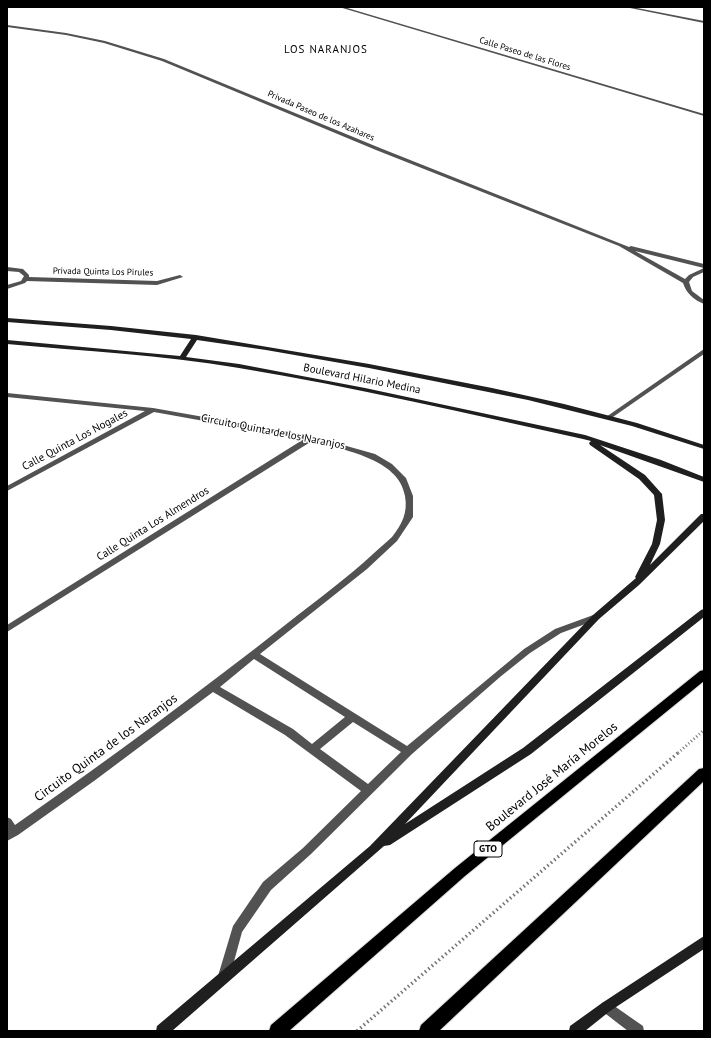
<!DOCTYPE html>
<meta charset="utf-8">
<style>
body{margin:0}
#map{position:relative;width:711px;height:1038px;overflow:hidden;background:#fff;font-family:"PT Sans",sans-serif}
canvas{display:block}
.frame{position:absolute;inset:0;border:8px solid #000;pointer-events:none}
</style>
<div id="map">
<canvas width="711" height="1038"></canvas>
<div class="frame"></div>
</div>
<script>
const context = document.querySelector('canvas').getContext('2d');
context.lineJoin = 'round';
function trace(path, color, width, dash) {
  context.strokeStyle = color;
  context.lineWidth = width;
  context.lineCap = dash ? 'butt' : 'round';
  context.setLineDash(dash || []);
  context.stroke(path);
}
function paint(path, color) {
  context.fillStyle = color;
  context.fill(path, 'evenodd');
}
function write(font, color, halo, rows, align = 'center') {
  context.font = font + ' "PT Sans",sans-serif';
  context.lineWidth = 3;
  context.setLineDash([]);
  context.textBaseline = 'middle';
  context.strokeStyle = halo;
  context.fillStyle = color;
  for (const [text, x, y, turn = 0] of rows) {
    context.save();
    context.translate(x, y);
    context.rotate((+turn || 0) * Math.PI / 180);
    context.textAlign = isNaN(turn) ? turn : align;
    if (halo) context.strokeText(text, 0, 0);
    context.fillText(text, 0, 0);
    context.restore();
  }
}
const pathFar1 = new Path2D(`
 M 678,753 L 704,730`);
const path = new Path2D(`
 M 357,1031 L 679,752`);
const lane = new Path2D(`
 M 606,1001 L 610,1003 L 643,1026 L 644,1031 L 628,1031 L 602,1011 L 600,1007 L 602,1003 Z`);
const street = new Path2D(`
 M 339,7 L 344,7 L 704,114 L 704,116 Z
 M 625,7 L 632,7 L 704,21 L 704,23 Z
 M 7,25 L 66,33 L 105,41 L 164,59 L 380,148 L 629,247 L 631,246 L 704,264 L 704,268 L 635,251 L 685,279 L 689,275 L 704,268 L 704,272 L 693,277 L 689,282 L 692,291 L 704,300 L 704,304 C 694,300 686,293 683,283 L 619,246 L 376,150 L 162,61 L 104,43 L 66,35 L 7,27 Z
 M 7,267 L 23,269 L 29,275 L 29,277 L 157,281 L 180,275 L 183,277 L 157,285 L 27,281 L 25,283 L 7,289 L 7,285 L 21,281 L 24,276 L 19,272 L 7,271 Z
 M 704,349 L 704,354 L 610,419 L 606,419 L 604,418 L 606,417 Z
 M 7,393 L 153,408 L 311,436 L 375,454 L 392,464 L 406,478 L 413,496 L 413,517 L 397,541 L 367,569 L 260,654 L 407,746 L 524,649 L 555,629 L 596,614 L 599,615 L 600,617 L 599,619 L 561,633 L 530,653 L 500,677 L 412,754 L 311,854 L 271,890 L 242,932 L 230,976 L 228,980 L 224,982 L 220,980 L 218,976 L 233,926 L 263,882 L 303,848 L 361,791 L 285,735 L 213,692 L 94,781 L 18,835 L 7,841 L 7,817 L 11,819 L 15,825 C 108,760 200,692 289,622 C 317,600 347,578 373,554 C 379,548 386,543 392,537 C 402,524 408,513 405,496 C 399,458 342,450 312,441 L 7,632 L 7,625 L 304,439 L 154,412 L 7,491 L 7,486 L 145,411 L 7,397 ZM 254,659 L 345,717 L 312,744 L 293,729 L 220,687 ZM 353,722 L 401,752 L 368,784 L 320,749 Z`);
const secondary = new Path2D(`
 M 7,318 L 111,326 L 196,335 L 369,364 L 492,388 L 564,404 L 637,423 L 704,445 L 704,449 L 632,426 L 528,400 L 369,368 L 266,350 L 197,340 L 186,357 L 239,364 L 365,388 L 585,435 L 661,460 L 704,477 L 704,482 L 600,445 L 645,475 L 662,494 L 665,520 L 660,544 L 650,565 L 701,514 L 704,514 L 704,521 L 639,585 L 599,619 L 405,824 L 523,748 L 701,610 L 704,609 L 704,617 L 531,754 L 390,845 L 384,846 L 172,1031 L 156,1031 L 157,1026 L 370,846 L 593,615 L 636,578 L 635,577 L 652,544 L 657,520 L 654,495 L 639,479 L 590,445 L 589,443 L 591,441 L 583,439 C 469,414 354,387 239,368 C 162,355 84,351 7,344 L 7,340 L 180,356 L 191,339 L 111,330 L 7,322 Z
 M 704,936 L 704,949 L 610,1011 L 585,1031 L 569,1031 L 570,1026 L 602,1003 Z`);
const primary = new Path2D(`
 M 704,670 L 704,681 L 465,876 L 289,1031 L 269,1031 L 271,1025 L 455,868 L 700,671 Z
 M 704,768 L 704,781 L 439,1031 L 419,1031 L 421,1025 L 699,769 Z`);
const farStreetnames = [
 ["Calle Paseo de las Flores",525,54,17],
 ["Privada Paseo de los Azahares",321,116,23],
 ["Privada Quinta Los Pirules",103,272,1]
];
const shields = [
 [488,849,28]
];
const shieldNames = [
 ["GTO",488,849]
];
const farQuarternames = [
 ["LOS NARANJOS",326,50]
];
const streetNames = [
 ["Boulevard Hilario Medina",362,379,11],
 ["Circuito Quinta de los Naranjos",273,432,11],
 ["Calle Quinta Los Nogales",75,440,-28],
 ["Calle Quinta Los Almendros",153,524,-32]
];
const nearStreetnames = [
 ["Circuito Quinta de los Naranjos",106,748,-36],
 ["Boulevard José María Morelos",552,777,-39]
];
trace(primary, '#dbdbdb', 2);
trace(pathFar1, '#747474', 3, [1, 2.5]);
trace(path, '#747474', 3.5, [1.5, 3]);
paint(lane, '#525252');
paint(street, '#525252');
paint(secondary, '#1f1f1f');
paint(primary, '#000');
write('9px', '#000', '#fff', farStreetnames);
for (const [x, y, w] of shields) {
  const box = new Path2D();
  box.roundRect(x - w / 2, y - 8, w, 16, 3);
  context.fillStyle = '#fff';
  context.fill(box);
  trace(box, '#000', 1);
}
write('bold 10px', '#000', null, shieldNames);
context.letterSpacing = '1px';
write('11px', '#000', '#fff', farQuarternames);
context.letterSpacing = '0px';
write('11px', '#000', '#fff', streetNames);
write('13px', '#000', '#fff', nearStreetnames);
</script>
